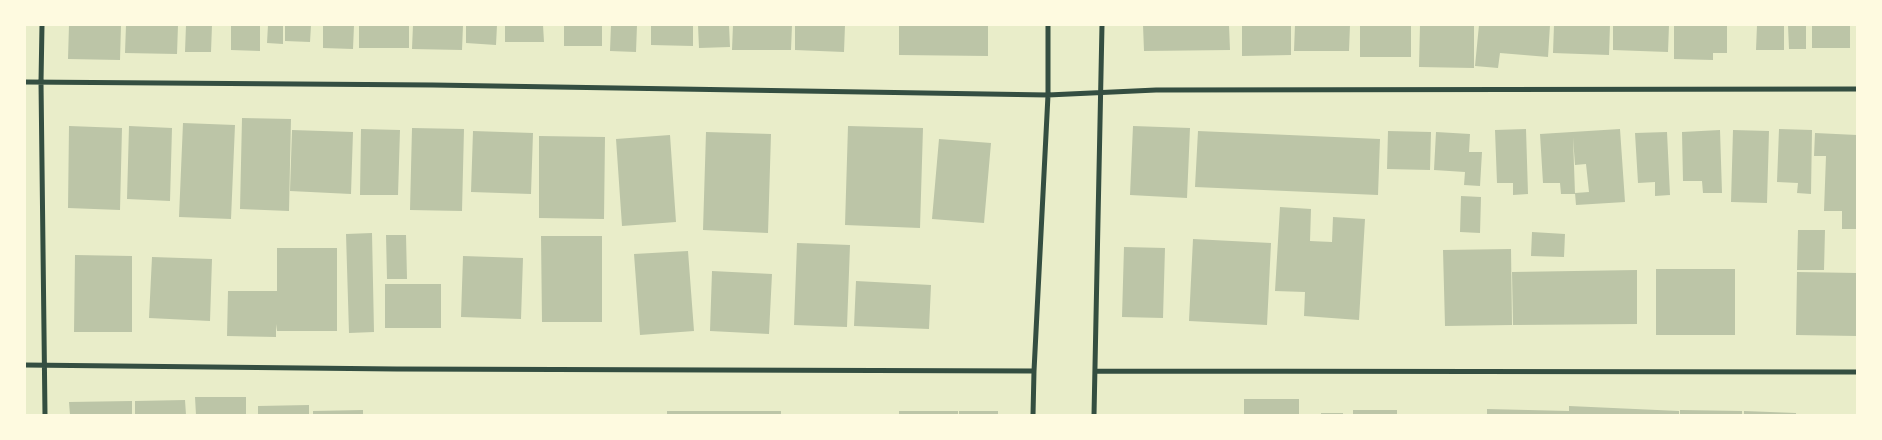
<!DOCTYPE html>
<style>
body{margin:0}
#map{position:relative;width:1882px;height:440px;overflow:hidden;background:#e9edc9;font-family:Helvetica,sans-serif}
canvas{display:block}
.frame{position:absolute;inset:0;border:26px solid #fefae0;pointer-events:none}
</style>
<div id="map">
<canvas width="1882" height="440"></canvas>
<div class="frame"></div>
</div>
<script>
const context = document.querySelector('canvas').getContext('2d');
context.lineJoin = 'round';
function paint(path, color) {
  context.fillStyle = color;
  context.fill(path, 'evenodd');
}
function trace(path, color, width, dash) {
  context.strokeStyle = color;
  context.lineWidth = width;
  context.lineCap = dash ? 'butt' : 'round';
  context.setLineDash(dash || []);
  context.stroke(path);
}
const building = new Path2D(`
 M 69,25 L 121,25 L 120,60 L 68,59 Z
 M 126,25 L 178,25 L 177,54 L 125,53 Z
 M 186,25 L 212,25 L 211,52 L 185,52 Z
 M 231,25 L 260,25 L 260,51 L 231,50 Z
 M 268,25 L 283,25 L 283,44 L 267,43 Z
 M 285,25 L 311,25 L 310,42 L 285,41 Z
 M 323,25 L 354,25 L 353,49 L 323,48 Z
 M 359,25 L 409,25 L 409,48 L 359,48 Z
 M 413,25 L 463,25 L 462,50 L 412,49 Z
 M 466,25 L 497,25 L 496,45 L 466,43 Z
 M 505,25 L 543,25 L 544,42 L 505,42 Z
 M 564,25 L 602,25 L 602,46 L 564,46 Z
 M 611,25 L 637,25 L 636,52 L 610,51 Z
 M 651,25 L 693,25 L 693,46 L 651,45 Z
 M 698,25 L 729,25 L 730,47 L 699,48 Z
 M 733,25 L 792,25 L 791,50 L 732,50 Z
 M 795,25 L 845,25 L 844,52 L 795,50 Z
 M 899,25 L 988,25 L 988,56 L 899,55 Z
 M 1143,25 L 1229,25 L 1230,50 L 1144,51 Z
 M 1242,25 L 1291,25 L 1291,55 L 1242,56 Z
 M 1295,25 L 1350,25 L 1349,51 L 1294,51 Z
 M 1360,25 L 1411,25 L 1411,57 L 1360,57 Z
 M 1420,25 L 1474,25 L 1474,68 L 1419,67 Z
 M 1479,25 L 1550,25 L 1548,57 L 1500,53 L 1498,68 L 1475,66 Z
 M 1554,25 L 1610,25 L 1609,55 L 1553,53 Z
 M 1613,25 L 1669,25 L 1668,52 L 1613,50 Z
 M 1674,25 L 1727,25 L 1727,53 L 1713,53 L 1713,60 L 1674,59 Z
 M 1757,25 L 1784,25 L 1784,50 L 1756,50 Z
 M 1788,25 L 1806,25 L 1806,49 L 1789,49 Z
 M 1812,25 L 1850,25 L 1850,48 L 1812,48 Z
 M 242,118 L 291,119 L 289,211 L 240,209 Z
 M 183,123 L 235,125 L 231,219 L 179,217 Z
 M 69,126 L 122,128 L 120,210 L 68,208 Z
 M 129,126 L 172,128 L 170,201 L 127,199 Z
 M 848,126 L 923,128 L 920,228 L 845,225 Z
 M 1133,126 L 1190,128 L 1187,198 L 1130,195 Z
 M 412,128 L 464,129 L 462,211 L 410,210 Z
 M 361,129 L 400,130 L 398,195 L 360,195 Z
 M 1526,129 L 1528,194 L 1513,195 L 1513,183 L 1497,183 L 1495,130 Z
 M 1620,129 L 1625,202 L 1576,205 L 1575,193 L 1589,192 L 1586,164 L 1575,165 L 1573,137 L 1575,194 L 1561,194 L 1560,183 L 1543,183 L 1540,134 Z
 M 1779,129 L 1812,130 L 1811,194 L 1797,193 L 1798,183 L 1777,182 Z
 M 292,130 L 353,132 L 351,194 L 290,191 Z
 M 1720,130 L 1722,193 L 1703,193 L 1702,181 L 1683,181 L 1682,132 Z
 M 1733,130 L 1769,131 L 1767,203 L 1731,202 Z
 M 473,131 L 533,133 L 531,194 L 471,192 Z
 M 1198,131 L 1380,139 L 1378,195 L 1195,187 Z
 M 1388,131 L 1431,132 L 1430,170 L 1387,169 Z
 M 706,132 L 771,134 L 768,233 L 703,230 Z
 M 1436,132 L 1470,134 L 1469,152 L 1482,152 L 1480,186 L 1464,185 L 1465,172 L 1434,170 Z
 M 1667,132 L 1670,195 L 1655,196 L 1655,182 L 1638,183 L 1635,133 Z
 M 1815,133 L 1857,135 L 1856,229 L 1842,229 L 1842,211 L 1824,211 L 1826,156 L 1814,156 Z
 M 670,135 L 676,222 L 622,226 L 616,139 Z
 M 539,136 L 605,137 L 604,219 L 539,218 Z
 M 939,139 L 991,143 L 984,223 L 932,219 Z
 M 1461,196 L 1481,197 L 1480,233 L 1460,232 Z
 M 1280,207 L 1311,209 L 1310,241 L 1332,242 L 1333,217 L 1365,219 L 1359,320 L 1304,316 L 1305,292 L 1275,291 Z
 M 1798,230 L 1825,230 L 1824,270 L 1797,270 Z
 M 1532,232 L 1565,234 L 1564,257 L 1531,256 Z
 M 372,233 L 374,332 L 349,333 L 346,234 Z
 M 386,235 L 406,235 L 407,279 L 387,279 Z
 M 541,236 L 602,236 L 602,322 L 542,322 Z
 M 1193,239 L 1271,243 L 1267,325 L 1189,321 Z
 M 797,243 L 850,245 L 847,327 L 794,325 Z
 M 1124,247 L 1165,248 L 1163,318 L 1122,317 Z
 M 277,248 L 337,248 L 337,331 L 277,331 L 276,324 L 276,337 L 227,336 L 228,291 L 277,291 Z
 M 1511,249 L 1512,325 L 1445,326 L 1443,250 Z
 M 688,251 L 694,331 L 640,335 L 634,254 Z
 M 75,255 L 132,256 L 132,332 L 74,332 Z
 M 463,256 L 523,258 L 521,319 L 461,317 Z
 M 152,257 L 212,259 L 210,321 L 149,318 Z
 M 1656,269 L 1735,269 L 1735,335 L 1656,335 Z
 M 1637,270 L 1637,324 L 1513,325 L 1512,272 Z
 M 712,271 L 772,274 L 769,334 L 710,331 Z
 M 1797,272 L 1857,273 L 1857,336 L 1796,335 Z
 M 856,281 L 931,285 L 929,329 L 854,326 Z
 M 385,284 L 441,284 L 441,328 L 385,328 Z
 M 195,397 L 246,397 L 246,415 L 196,415 Z
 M 1244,399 L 1299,399 L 1299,415 L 1244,415 Z
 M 185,400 L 186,415 L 135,415 L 135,401 Z
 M 132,401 L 132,415 L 70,415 L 69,402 Z
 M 309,405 L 309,415 L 258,415 L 258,406 Z
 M 1569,406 L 1679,411 L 1679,415 L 1487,415 L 1487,409 L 1569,411 Z
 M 363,410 L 363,415 L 313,415 L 313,411 Z
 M 1353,410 L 1397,410 L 1397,415 L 1353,415 Z
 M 1680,410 L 1742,411 L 1742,415 L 1680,415 Z
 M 667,411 L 781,411 L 781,415 L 667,415 Z
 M 899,411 L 958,411 L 958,415 L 899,415 Z
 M 959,411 L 998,411 L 998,415 L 959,415 Z
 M 1744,411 L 1796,413 L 1796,415 L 1744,415 Z
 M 1321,413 L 1343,413 L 1343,415 L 1321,415 Z`);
const minor = new Path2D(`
 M 42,25 L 41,82 L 45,415
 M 25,82 L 433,85 L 1048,95 L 1156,90 L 1857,89
 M 25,365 L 396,369 L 1034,371
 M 1095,371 L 1857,372
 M 1033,415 L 1034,371 L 1048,95 L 1048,25
 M 1094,415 L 1102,25`);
paint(building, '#bcc5a7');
trace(minor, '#344e41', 5);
</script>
